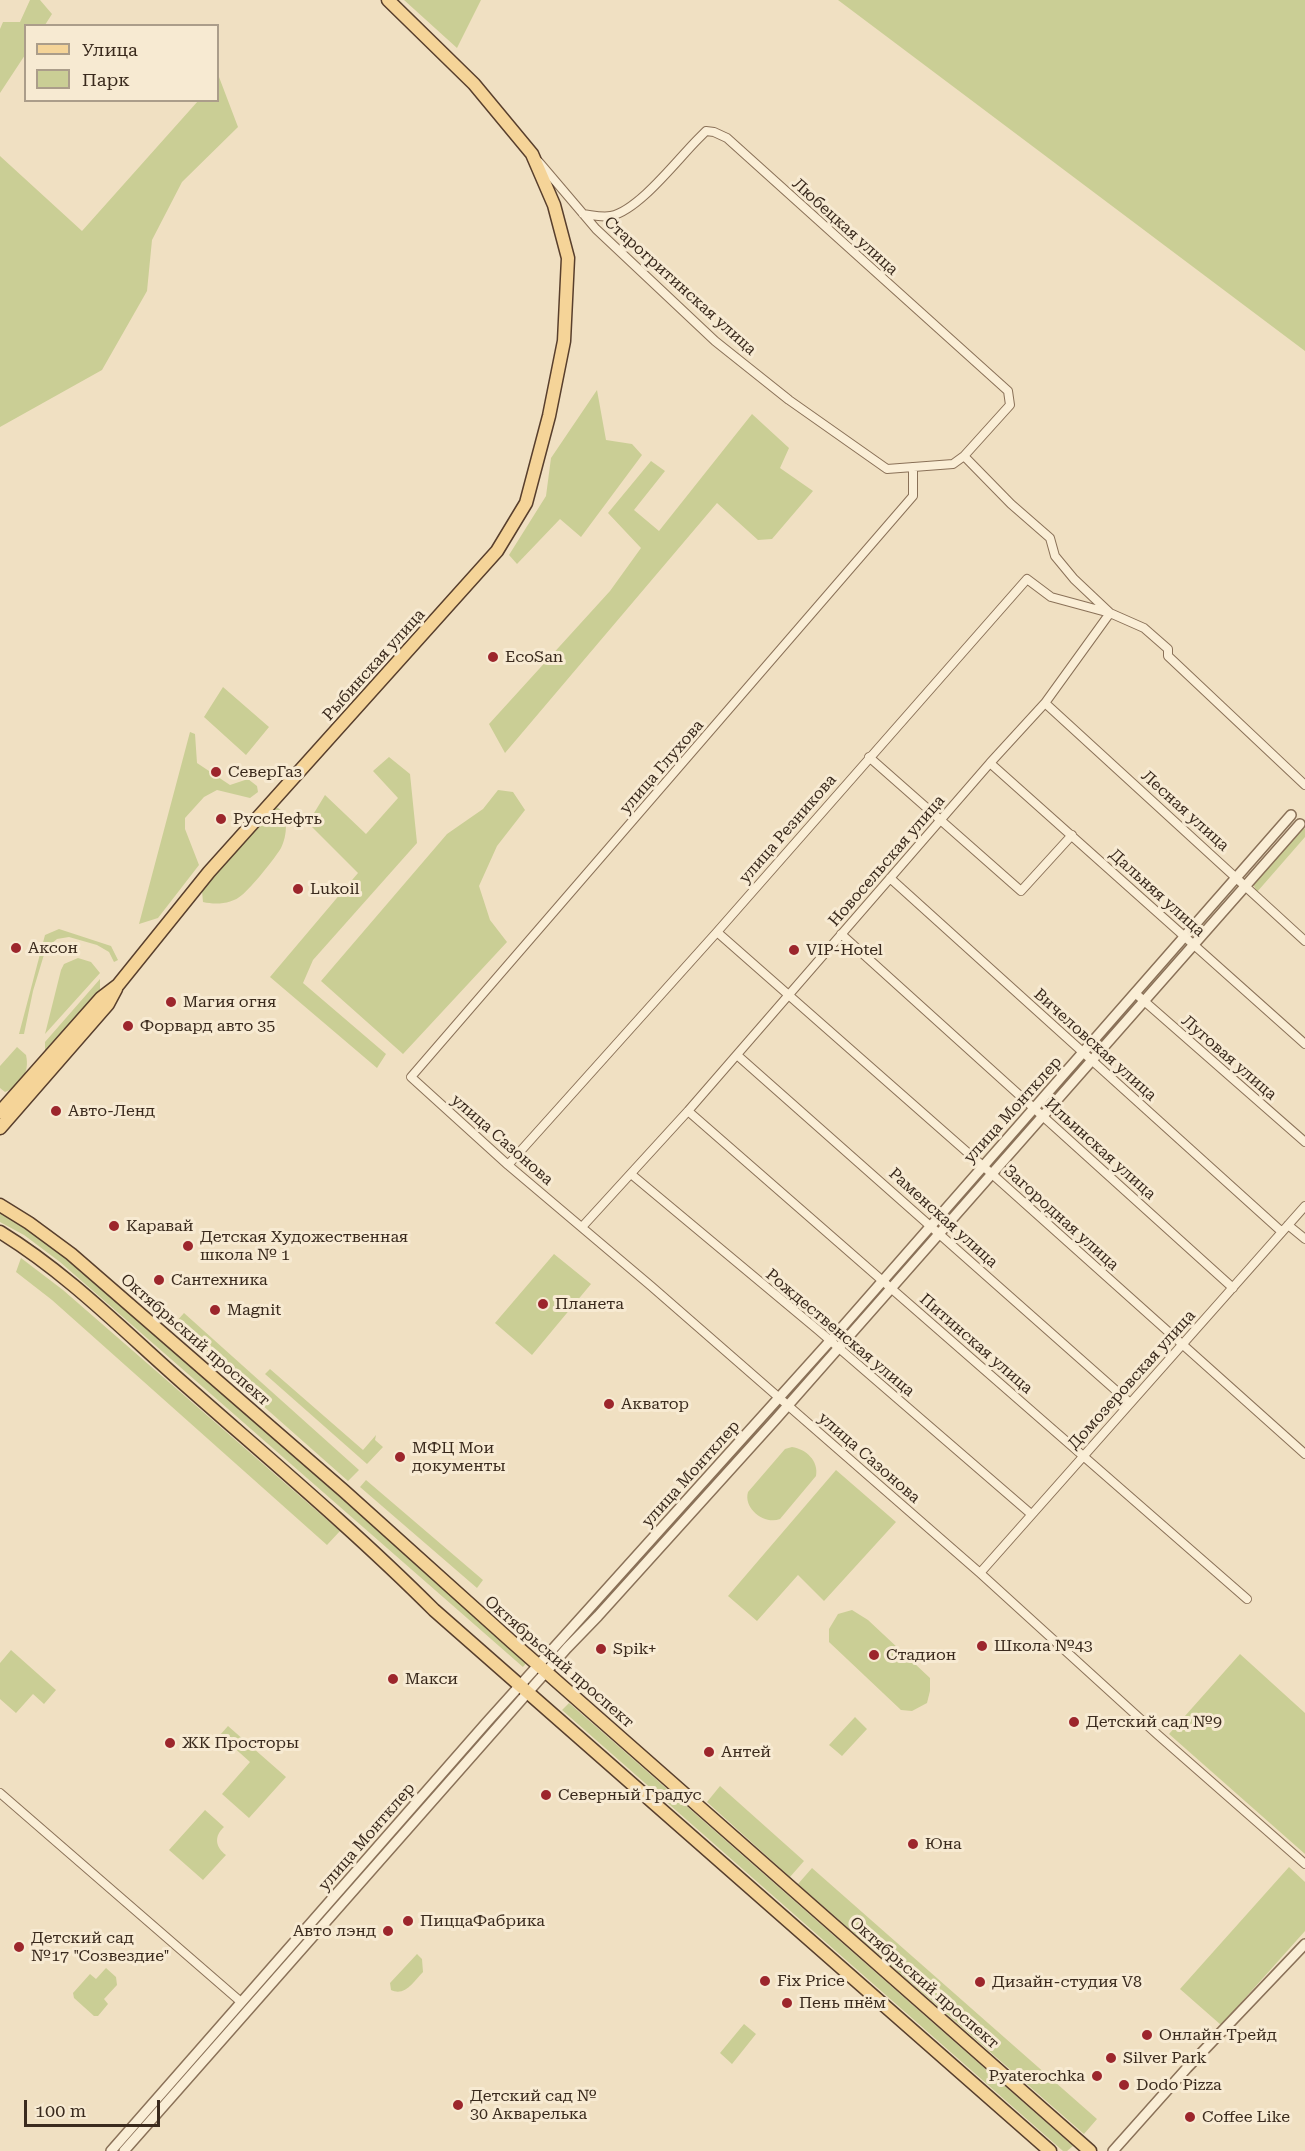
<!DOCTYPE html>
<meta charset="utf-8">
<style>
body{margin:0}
#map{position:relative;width:1305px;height:2151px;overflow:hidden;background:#f0e0c2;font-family:"Roboto Serif",serif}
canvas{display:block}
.legend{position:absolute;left:24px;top:24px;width:195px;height:78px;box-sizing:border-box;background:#f7ead2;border:2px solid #ab9d8a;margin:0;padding:8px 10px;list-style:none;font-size:18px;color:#3a2a1d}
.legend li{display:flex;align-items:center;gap:12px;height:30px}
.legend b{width:30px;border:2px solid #ab9d8a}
.scale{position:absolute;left:24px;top:2100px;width:136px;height:27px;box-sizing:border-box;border:3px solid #3a2a1d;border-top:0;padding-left:8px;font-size:18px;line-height:21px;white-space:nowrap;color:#3a2a1d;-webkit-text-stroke:4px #f7ead2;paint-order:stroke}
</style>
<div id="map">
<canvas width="1305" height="2151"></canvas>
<ul class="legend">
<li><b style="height:8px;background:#f5d498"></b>Улица</li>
<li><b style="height:16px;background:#cace95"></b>Парк</li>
</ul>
<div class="scale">100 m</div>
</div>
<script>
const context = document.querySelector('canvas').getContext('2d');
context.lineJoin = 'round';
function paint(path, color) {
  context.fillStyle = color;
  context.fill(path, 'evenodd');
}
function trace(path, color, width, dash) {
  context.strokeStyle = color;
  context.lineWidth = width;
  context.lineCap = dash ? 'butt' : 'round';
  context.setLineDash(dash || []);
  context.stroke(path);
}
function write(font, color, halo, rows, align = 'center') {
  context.font = font + ' "Roboto Serif",serif';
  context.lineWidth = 6;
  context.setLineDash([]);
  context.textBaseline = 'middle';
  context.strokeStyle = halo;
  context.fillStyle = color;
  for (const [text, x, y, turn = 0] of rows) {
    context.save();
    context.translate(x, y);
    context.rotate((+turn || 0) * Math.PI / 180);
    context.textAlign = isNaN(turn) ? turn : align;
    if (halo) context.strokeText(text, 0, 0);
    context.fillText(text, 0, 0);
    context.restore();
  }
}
const green = new Path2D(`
 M 30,0 L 40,0 L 52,14 L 45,25 L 26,26 L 25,55 L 0,93 L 0,29 L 3,22 L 20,22 Z
 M 404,0 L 481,0 L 457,48 Z
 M 838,0 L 1305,0 L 1305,351 Z
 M 219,77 L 238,127 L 182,182 L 152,240 L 147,291 L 102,370 L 0,427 L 0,156 L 82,231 L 198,101 L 218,100 Z
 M 597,390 L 606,440 L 632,444 L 642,455 L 581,537 L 560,519 L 517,564 L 509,555 L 546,496 L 551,458 Z
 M 752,414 L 789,448 L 780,468 L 813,491 L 772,539 L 758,540 L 717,503 L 505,753 L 489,724 L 610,591 L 641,548 L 608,513 L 651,461 L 665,471 L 634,510 L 659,531 Z
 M 223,687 L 269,727 L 246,755 L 204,717 Z
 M 190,732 L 195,734 L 197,763 L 230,785 L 248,779 L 257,786 L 258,792 L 250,798 L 217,790 L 204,797 L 185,818 L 185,829 L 199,865 L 158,918 L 139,924 Z
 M 389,757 L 410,774 L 417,843 L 313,960 L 303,983 L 386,1054 L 377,1068 L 270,977 L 358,873 L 308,823 L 325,795 L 366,834 L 398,798 L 373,771 Z
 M 498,790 L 513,792 L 525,810 L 497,846 L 479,886 L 490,920 L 507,942 L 403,1054 L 321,981 L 447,834 L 483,809 Z
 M 276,807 C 290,812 287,837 281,848 C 276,857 251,888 242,895 C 232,904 216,905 203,902 L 202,891 L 211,877 L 270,809 Z
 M 1302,827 L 1305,829 L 1305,837 L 1257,892 L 1253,884 Z
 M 59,929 L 111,946 L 118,960 L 114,962 L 109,952 L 97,945 L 69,937 L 57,939 L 46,948 L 33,991 L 24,1034 L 19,1034 L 45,935 Z
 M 78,958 L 91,962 L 100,973 L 45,1034 L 61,970 L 64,964 Z
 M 100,979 L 100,991 L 45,1053 L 45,1042 Z
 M 17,1047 L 26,1055 C 30,1072 21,1086 5,1092 L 0,1088 L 0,1066 Z
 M 0,1212 L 25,1226 L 67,1256 L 528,1661 L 523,1667 L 60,1262 L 24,1235 L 0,1222 Z
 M 554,1254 L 591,1284 L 532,1355 L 495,1323 Z
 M 21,1258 L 63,1290 L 340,1531 L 327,1545 L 52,1300 L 16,1272 Z
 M 184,1313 L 359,1470 L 348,1481 L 236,1382 L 232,1373 L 176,1322 Z
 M 270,1369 L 363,1450 L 376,1435 L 375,1440 L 383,1447 L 367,1464 L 265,1374 Z
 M 792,1447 C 806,1449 819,1461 816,1476 L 780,1519 C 765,1525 743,1509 748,1492 L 785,1449 Z
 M 836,1470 L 896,1522 L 824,1601 L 798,1575 L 757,1621 L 728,1596 Z
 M 366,1480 L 483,1580 L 477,1588 L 360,1487 Z
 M 852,1610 L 868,1620 L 930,1678 L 930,1691 L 927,1703 L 912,1711 L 901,1710 L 829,1642 L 829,1629 L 838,1614 Z
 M 11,1650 L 56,1690 L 44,1704 L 33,1694 L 16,1713 L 0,1699 L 0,1663 Z
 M 1240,1654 L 1305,1713 L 1305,1854 L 1169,1734 Z
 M 569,1703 L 617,1745 L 1073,2146 L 1067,2151 L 1063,2151 L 562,1710 Z
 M 855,1717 L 867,1729 L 842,1756 L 829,1745 Z
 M 228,1726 L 286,1777 L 249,1818 L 222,1794 L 250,1762 L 220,1735 Z
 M 720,1786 L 804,1861 L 790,1877 L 707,1802 Z
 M 205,1810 L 224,1827 C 214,1836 215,1847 226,1855 L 203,1880 L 169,1850 Z
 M 1289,1867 L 1305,1882 L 1305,1931 L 1221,2025 L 1180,1989 Z
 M 812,1868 L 1097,2119 L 1084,2134 L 798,1884 Z
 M 417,1954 L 422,1959 L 423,1972 C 414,1981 405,1997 391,1990 L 390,1983 Z
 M 106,1968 L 116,1977 L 117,1985 L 104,1999 L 108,2004 L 98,2016 L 94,2016 L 74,1998 L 73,1993 L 90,1974 L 96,1979 Z
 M 744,2024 L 756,2034 L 732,2064 L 720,2053 Z`);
const minor = new Path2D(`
 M 539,162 L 596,229 L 715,341 L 789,400 L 887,469 L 953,464 L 964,456 L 1010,405 L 1008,391 L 727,138 L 714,132 L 706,131 L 698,139 C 677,160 639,210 611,216 C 602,218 592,215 583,214
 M 964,456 L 1011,504 L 1050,538 L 1055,556 L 1074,579 L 1110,613 L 1144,628 L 1168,649 L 1168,656 L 1305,785
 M 913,467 L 913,496 L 411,1077 L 508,1165 L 651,1286 L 980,1573 L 1158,1735 L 1305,1864
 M 1045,703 L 1305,941
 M 869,757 L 1021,891 L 1072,835
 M 990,763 L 1305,1044
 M 890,878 L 1282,1232
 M 717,932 L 992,1174 L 1305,1454
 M 841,934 L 1233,1288
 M 1135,993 L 1305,1142
 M 737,1055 L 1129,1402
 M 688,1111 L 1247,1599
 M 508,1165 L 717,932 L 1027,579 L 1051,597 L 1110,613 L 1045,703 L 990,763 L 688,1111 L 582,1227
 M 631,1174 L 818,1330 L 1031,1514
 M 1288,1225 L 1305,1239
 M 980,1573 L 1305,1206
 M 0,1793 L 241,2002`);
const tertiary = new Path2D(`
 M 111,2151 L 487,1722 L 830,1341 L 1291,815
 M 124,2151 L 567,1648 L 598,1616 L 776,1419 L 1300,824
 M 1113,2151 L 1187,2068 L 1305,1944`);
const primary = new Path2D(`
 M 0,1112 L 101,998 L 118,985 L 209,872 L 497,551 L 526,503 L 549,416 L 564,341 L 568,258 L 554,205 L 532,154 L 474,84 L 388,0
 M 0,1128 L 108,1004 L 116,989
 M 0,1205 L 29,1223 L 71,1254 L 344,1491 L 512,1642 L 1090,2151
 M 0,1232 C 67,1273 124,1331 183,1383 C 268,1458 354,1530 434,1610 L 1050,2151`);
const markers = [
 [493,657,6,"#9c262c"],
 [216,772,6,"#9c262c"],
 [221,819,6,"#9c262c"],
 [298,889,6,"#9c262c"],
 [16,948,6,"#9c262c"],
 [794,950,6,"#9c262c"],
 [171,1002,6,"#9c262c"],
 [128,1026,6,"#9c262c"],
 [56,1111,6,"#9c262c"],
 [114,1226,6,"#9c262c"],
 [188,1246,6,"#9c262c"],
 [159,1280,6,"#9c262c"],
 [543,1304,6,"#9c262c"],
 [215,1310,6,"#9c262c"],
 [609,1404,6,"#9c262c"],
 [400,1457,6,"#9c262c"],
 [982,1646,6,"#9c262c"],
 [601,1649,6,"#9c262c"],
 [874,1655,6,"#9c262c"],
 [393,1679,6,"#9c262c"],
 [1074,1722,6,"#9c262c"],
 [170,1743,6,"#9c262c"],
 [709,1752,6,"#9c262c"],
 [546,1795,6,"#9c262c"],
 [913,1844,6,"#9c262c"],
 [408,1921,6,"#9c262c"],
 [388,1931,6,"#9c262c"],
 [19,1947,6,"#9c262c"],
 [765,1981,6,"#9c262c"],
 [980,1982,6,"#9c262c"],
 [787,2003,6,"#9c262c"],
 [1147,2035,6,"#9c262c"],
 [1111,2058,6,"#9c262c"],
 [1097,2076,6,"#9c262c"],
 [1124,2085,6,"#9c262c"],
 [458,2105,6,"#9c262c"],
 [1190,2117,6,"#9c262c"]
];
const streetNames = [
 ["Любецкая улица",845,227,42],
 ["Старогритинская улица",680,286,42],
 ["Рыбинская улица",374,665,-48],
 ["улица Глухова",662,767,-49],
 ["Лесная улица",1185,811,42],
 ["улица Резникова",788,829,-49],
 ["Новосельская улица",887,861,-49],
 ["Дальняя улица",1157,893,42],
 ["Вичеловская улица",1095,1045,42],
 ["Луговая улица",1229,1058,41],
 ["улица Монтклер",1013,1110,-48],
 ["улица Сазонова",502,1140,41],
 ["Ильинская улица",1100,1149,42],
 ["Раменская улица",943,1218,42],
 ["Загородная улица",1061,1218,42],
 ["Рождественская улица",840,1333,40],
 ["Октябрьский проспект",195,1340,41],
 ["Питинская улица",976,1344,41],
 ["Домозеровская улица",1132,1380,-48],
 ["улица Сазонова",869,1458,41],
 ["улица Монтклер",691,1474,-48],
 ["Октябрьский проспект",559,1662,41],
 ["улица Монтклер",367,1837,-49],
 ["Октябрьский проспект",924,1983,41]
];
const poiNames = [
 ["EcoSan",505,657],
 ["СеверГаз",228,772],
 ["РуссНефть",233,819],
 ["Lukoil",310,889],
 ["Аксон",28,948],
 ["VIP-Hotel",806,950],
 ["Магия огня",183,1002],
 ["Форвард авто 35",140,1026],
 ["Авто-Ленд",68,1111],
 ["Каравай",126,1226],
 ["Детская Художественная",200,1237],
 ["школа № 1",200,1255],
 ["Сантехника",171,1280],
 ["Планета",555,1304],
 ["Magnit",227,1310],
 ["Акватор",621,1404],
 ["МФЦ Мои",412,1448],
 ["документы",412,1466],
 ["Школа №43",994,1646],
 ["Spik+",613,1649],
 ["Стадион",886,1655],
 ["Макси",405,1679],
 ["Детский сад №9",1086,1722],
 ["ЖК Просторы",182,1743],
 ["Антей",721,1752],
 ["Северный Градус",558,1795],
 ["Юна",925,1844],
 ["ПиццаФабрика",420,1921],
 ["Авто лэнд",376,1931,"right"],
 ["Детский сад",31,1938],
 ["№17 \"Созвездие\"",31,1956],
 ["Fix Price",777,1981],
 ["Дизайн-студия V8",992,1982],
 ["Пень пнём",799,2003],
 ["Онлайн Трейд",1159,2035],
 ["Silver Park",1123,2058],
 ["Pyaterochka",1085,2076,"right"],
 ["Dodo Pizza",1136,2085],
 ["Детский сад №",470,2096],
 ["30 Акварелька",470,2114],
 ["Coffee Like",1202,2117]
];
paint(green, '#cace95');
trace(minor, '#8a7158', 10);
trace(tertiary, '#8a7158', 12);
trace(primary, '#583f2d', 15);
trace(minor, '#faeed6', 8);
trace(tertiary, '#faeed6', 9);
trace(primary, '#f5d498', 12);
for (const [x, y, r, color] of markers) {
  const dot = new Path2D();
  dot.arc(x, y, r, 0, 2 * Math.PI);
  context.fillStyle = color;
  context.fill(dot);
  trace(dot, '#f7ead2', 2);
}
write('16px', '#3a2a1d', '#f7ead2', streetNames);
write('16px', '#3a2a1d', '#f7ead2', poiNames, 'left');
</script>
